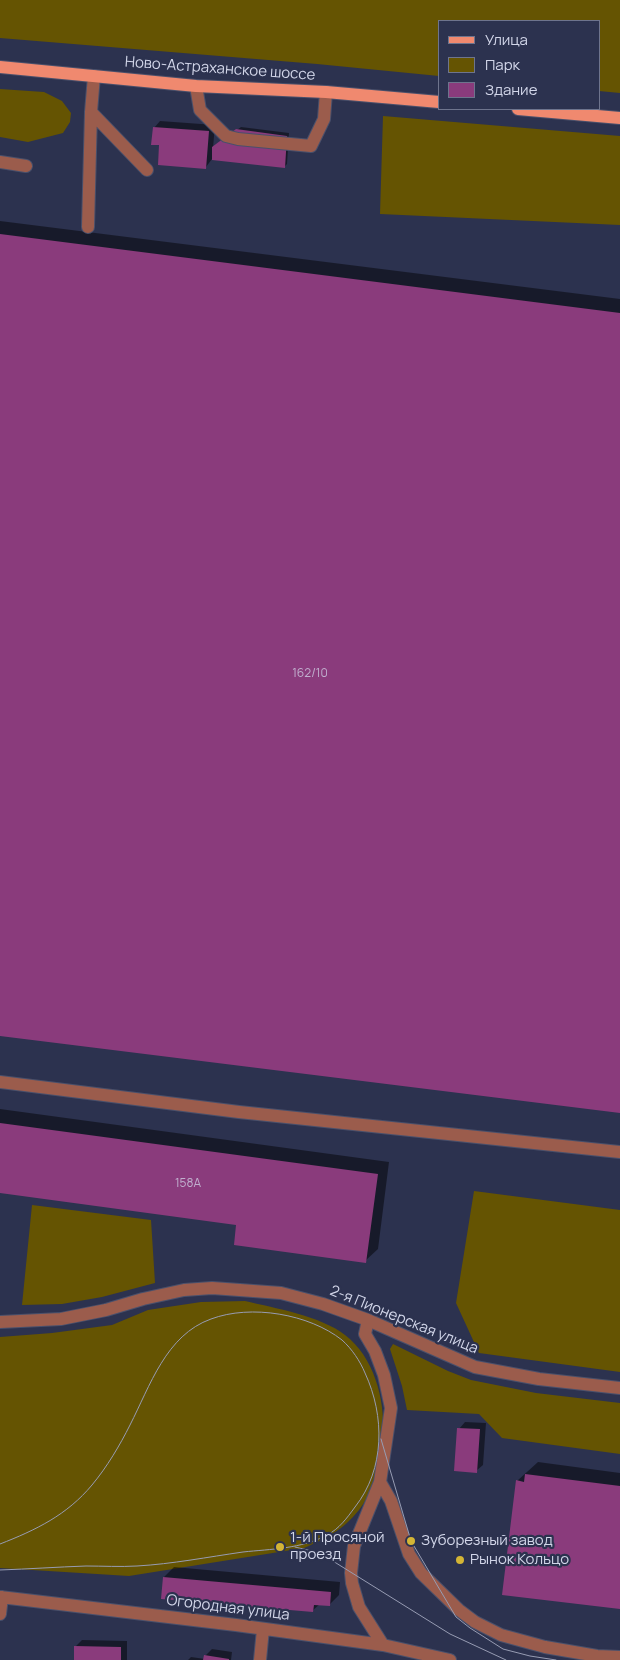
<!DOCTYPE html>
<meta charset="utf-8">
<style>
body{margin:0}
#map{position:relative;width:620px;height:1660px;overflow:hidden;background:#2c324f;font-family:Manrope,sans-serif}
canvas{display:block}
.legend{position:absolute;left:438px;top:20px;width:162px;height:90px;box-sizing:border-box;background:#2c324f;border:1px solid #6e748d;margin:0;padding:6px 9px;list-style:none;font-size:15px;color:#d2d6e9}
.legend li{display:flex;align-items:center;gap:10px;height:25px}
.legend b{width:25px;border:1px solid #6e748d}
</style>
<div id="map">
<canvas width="620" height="1660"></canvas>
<ul class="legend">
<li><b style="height:6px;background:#f0896f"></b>Улица</li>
<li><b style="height:14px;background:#655402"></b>Парк</li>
<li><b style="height:14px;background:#8a3b7c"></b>Здание</li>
</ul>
</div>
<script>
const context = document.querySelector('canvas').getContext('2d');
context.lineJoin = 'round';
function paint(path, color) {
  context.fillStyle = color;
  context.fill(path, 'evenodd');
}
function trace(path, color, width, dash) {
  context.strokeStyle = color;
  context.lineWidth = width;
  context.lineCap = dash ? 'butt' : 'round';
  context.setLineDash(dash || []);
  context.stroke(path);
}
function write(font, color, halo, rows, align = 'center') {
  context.font = font + ' Manrope,sans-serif';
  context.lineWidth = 4.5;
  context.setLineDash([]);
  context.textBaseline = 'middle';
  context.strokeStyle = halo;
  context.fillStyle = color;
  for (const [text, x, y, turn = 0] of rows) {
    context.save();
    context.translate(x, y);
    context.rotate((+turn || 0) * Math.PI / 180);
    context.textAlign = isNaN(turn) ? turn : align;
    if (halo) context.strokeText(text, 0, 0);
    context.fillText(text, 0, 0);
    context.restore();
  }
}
const green = new Path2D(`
 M 0,0 L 620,0 L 620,93 L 599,91 L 599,21 L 439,21 L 439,76 L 317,64 L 0,38 Z
 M 0,89 L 44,92 L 62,101 L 71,113 L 70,122 L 63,133 L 28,142 L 0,137 Z
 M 383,116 L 620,136 L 620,225 L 380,214 Z
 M 474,1191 L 620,1210 L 620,1372 L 479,1353 L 456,1303 Z
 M 32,1205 L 151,1220 L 155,1283 L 102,1297 L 62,1304 L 22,1305 Z
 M 245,1301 C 274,1308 321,1316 345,1335 C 374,1357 385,1399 383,1434 C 383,1443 380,1452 379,1461 C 375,1478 370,1496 359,1510 C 343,1530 327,1538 304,1548 L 129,1576 L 0,1568 L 0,1337 L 52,1333 L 112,1325 L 148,1310 L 201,1302 Z
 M 393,1344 L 448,1371 L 471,1380 L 536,1393 L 620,1403 L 620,1454 L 502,1438 L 479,1414 L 407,1410 L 402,1386 L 390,1349 Z`);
const shadow = new Path2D(`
 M 160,121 L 215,125 L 213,148 L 241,127 L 289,133 L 287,164 L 284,167 L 212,159 L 206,167 L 160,144 L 154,128 Z
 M 0,221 L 620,299 L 620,1112 L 0,1035 Z
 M 0,1109 L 389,1162 L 378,1249 L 365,1261 L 238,1224 L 0,1192 Z
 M 465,1422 L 486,1423 L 483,1465 L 476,1471 L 459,1429 Z
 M 538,1462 L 620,1473 L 620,1608 L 517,1481 Z
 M 174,1567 L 340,1582 L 339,1595 L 329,1605 L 320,1604 L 312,1611 L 163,1597 L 164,1577 Z
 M 82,1640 L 127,1641 L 127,1660 L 75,1660 L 75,1647 Z
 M 212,1649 L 232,1652 L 231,1660 L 188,1660 L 191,1657 L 205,1659 L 205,1656 Z`);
const building = new Path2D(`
 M 153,127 L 209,131 L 206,169 L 158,165 L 159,145 L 151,145 Z
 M 236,129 L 287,136 L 285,168 L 212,160 L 212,147 Z
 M 0,234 L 620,313 L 620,1113 L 0,1036 Z
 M 0,1123 L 378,1174 L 366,1263 L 234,1245 L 236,1225 L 0,1193 Z
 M 457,1428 L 480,1429 L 477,1473 L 454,1471 Z
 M 525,1474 L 620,1486 L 620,1609 L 502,1595 L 516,1480 L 524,1482 Z
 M 163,1577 L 331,1592 L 330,1606 L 314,1605 L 313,1612 L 161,1599 Z
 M 74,1646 L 121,1647 L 121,1660 L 74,1660 Z
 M 204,1655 L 229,1659 L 229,1660 L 203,1660 Z`);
const minor = new Path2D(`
 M 94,76 L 91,112 L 147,170
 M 196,86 L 200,110 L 226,136 L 238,139 L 311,146 L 324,119 L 326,92
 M 0,162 L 26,166
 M 88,227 L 91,112
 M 0,1082 L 239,1112 L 620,1152
 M 368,1320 L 365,1334 L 375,1351 L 384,1375 L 391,1408 L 380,1482 L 354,1546 L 351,1573 L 352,1583 L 359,1607 L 383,1645
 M 0,1322 L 61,1319 L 106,1310 L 143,1299 L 184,1290 L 212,1288 L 281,1293 L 323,1304 L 368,1320 L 475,1367 L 539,1379 L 620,1388
 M 380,1482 L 391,1501 L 409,1554 L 421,1573 L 459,1610 L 475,1622 L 501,1635 L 545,1647 L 597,1656 L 620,1657
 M 0,1597 L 236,1625 L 383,1645 L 450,1660
 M 0,1614 L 2,1597
 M 260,1660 L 263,1629`);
const major = new Path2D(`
 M 0,67 L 196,86 L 326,92 L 439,102
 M 518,109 L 620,118`);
const tram = new Path2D(`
 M 381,1439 L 411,1541 L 456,1617 L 470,1628 L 503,1649 L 530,1656 L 556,1660
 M 0,1544 C 36,1530 67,1515 92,1485 C 107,1467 120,1445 130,1425 C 150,1386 166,1335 211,1319 C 251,1304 309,1314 342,1340 C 352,1349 360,1361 365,1373 C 385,1416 385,1469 355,1507 C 347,1518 339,1529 327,1535 C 301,1549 271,1549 243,1552 C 208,1557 172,1564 137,1566 C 120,1567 103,1566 86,1566 C 57,1567 29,1569 0,1570
 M 295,1547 L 320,1553 L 450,1634 L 506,1660`);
const markers = [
 [411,1541,5,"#d4b535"],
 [280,1547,5,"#d4b535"],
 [460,1560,5,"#d4b535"]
];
const numberNames = [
 ["162/10",310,674],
 ["158А",188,1184]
];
const streetNames = [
 ["Ново-Астраханское шоссе",220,69,4],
 ["2-я Пионерская улица",404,1320,22],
 ["Огородная улица",228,1608,7]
];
const poiNames = [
 ["1-й Просяной",290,1538],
 ["проезд",290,1555],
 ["Зуборезный завод",421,1541],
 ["Рынок Кольцо",470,1560]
];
paint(green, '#655402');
paint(shadow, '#0007');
paint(building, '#8a3b7c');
trace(minor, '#4a506b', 14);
trace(major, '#4a506b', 14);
trace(minor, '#9b5c4c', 12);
trace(major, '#f0896f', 12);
trace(tram, '#979cb3', 1);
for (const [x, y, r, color] of markers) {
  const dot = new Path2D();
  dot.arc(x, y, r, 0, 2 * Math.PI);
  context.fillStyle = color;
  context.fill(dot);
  trace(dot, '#2c324f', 2);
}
write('12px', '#c0afce', null, numberNames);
write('15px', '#d2d6e9', '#2c324f', streetNames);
write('15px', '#d2d6e9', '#2c324f', poiNames, 'left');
</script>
